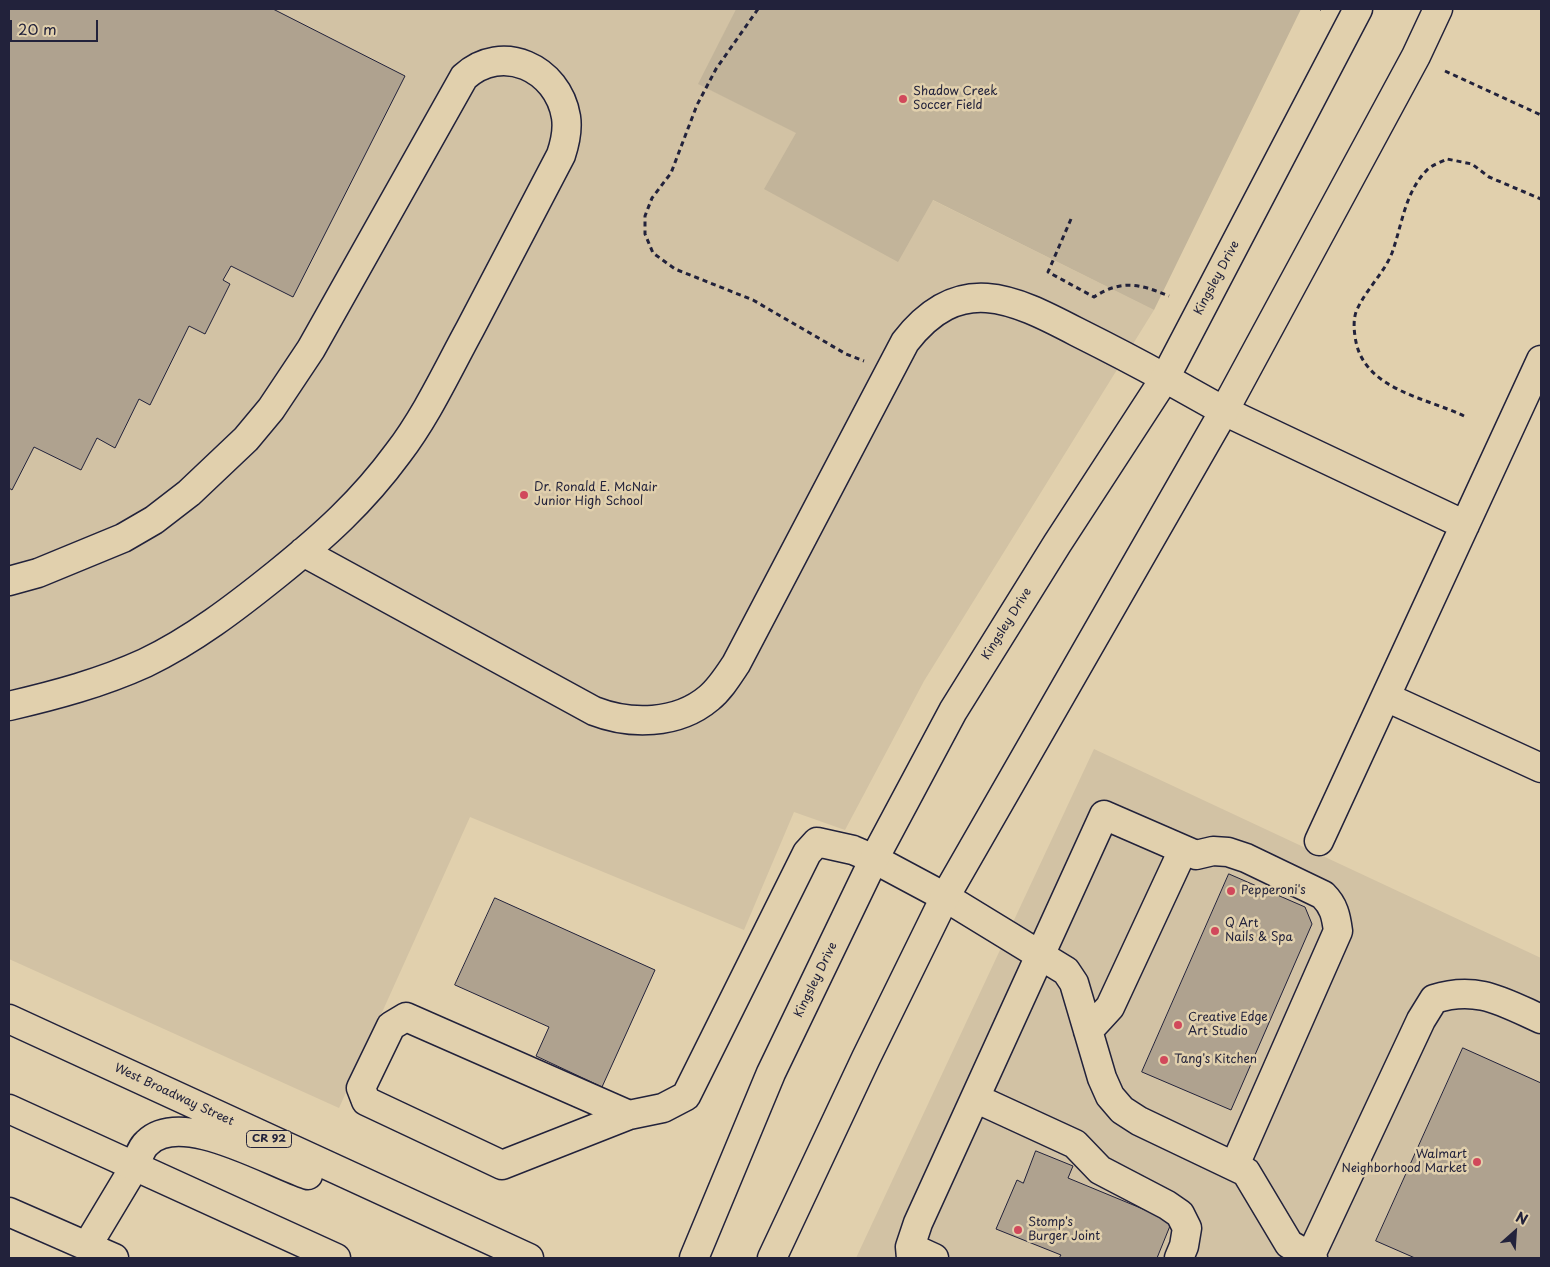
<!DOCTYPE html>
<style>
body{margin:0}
#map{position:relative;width:1550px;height:1267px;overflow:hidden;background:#e1d0ad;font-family:"Playpen Sans",sans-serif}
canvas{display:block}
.frame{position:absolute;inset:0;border:10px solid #22223b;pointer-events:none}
.north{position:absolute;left:1490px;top:1207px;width:50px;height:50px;-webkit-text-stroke:4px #e1d0ad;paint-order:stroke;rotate:26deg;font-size:14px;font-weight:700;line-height:20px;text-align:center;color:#22223b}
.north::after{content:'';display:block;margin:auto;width:18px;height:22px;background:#22223b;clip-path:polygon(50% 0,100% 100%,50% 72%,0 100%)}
.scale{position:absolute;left:10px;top:20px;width:88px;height:22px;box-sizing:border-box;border:2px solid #22223b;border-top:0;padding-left:6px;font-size:15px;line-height:18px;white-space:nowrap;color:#22223b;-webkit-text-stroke:4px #e1d0ad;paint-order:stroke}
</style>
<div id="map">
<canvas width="1550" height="1267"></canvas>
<div class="frame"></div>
<div class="north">N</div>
<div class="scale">20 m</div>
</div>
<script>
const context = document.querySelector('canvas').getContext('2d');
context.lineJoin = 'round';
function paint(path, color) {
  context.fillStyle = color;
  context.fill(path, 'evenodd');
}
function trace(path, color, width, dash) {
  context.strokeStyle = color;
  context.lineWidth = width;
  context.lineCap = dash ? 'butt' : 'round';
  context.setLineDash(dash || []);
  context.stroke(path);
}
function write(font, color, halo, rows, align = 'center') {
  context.font = font + ' "Playpen Sans",sans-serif';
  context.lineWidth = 5;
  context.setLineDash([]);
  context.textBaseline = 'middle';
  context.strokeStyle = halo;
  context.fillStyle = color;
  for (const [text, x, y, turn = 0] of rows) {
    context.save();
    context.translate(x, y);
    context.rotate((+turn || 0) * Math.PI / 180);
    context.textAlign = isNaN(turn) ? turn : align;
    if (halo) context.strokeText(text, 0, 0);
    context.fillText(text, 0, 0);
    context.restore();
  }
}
const built = new Path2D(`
 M 9,9 L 736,9 L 699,84 L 1154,310 L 924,681 L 845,830 L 794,812 L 744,930 L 470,817 L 339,1108 L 9,959 Z
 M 1094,749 L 1541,958 L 1541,1258 L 856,1258 Z`);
const green = new Path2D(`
 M 736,9 L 1301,9 L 1154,310 L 933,200 L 898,262 L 764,189 L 796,133 L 698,84 Z`);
const building = new Path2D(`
 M 9,9 L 273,9 L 405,76 L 293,297 L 231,266 L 223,280 L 230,284 L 205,334 L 189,326 L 150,405 L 139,399 L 115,448 L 97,438 L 81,470 L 34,447 L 12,490 L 9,488 Z
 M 1229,874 L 1305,907 L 1312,924 L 1231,1110 L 1142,1072 Z
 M 495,898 L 655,970 L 602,1087 L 536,1056 L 549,1027 L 455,985 Z
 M 1463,1048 L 1541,1083 L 1541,1258 L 1415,1258 L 1376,1241 Z
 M 1036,1151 L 1073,1166 L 1068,1178 L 1172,1221 L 1157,1258 L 1059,1258 L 1061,1255 L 996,1229 L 1017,1180 L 1023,1183 Z`);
const path = new Path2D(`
 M 758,9 L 716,69 L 697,105 L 671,173 L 652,198 L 645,216 L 645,234 L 653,253 L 675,269 L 753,300 L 846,354 L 864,361
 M 1320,9 L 1321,9
 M 1445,71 L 1541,115
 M 1071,219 L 1048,272 L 1094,297 C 1122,279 1140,284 1169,296
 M 1464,416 C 1427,398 1366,390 1356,342 C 1354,332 1353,321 1356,312 C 1365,290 1383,275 1392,253 C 1402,225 1405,192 1427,170 C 1432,165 1441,162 1447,159 L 1472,164 L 1489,177 L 1541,199`);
const minor = new Path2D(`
 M 1224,411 L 1465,525
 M 303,552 L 594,711 C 630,725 677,725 709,698 C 720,689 728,676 736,664 L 905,342 C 959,272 1012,298 1077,332 C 1107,347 1136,362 1165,378
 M 9,581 L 38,573 L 123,538 L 154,520 L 189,493 L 246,439 L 271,409 L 311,349 L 464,77 C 502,42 558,68 566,117 C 568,130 565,143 561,155 C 531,213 500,271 470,329 C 447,371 427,415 398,453 C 362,502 324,536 277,574 C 236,607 193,640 145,663 C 101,683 56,695 9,706
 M 1386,697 L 1541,768
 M 1319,841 L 1541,360
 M 1088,1031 L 1110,1007 L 1183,850
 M 975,1098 L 1075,1144 L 1100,1170 L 1167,1205 L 1180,1214 L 1187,1228 L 1184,1246 L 1179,1258
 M 629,1115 L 502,1165 L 366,1101 L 361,1088 L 391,1026 L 406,1017 L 629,1115 L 663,1108 L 686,1096 L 807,853 L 817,842 L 853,850 L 874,859 L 945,897 L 1066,971 L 1074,983 L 1102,1078 L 1110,1096 L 1122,1110 L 1139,1121 L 1246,1172 L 1289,1244 L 1313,1258
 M 9,1212 L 114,1258
 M 87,1246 L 135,1166
 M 910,1247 L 934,1258
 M 1310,1257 L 1421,1020 L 1434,999 C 1477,985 1503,1002 1541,1019
 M 911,1258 L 910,1247 L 918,1223 L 1104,815 L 1196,855 L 1213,851 L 1228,852 L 1246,858 L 1323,895 C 1334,906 1336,916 1338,931 L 1235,1165`);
const major = new Path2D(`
 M 1165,378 L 1224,411
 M 9,1019 L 529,1258
 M 9,1109 L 336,1258
 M 135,1166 C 138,1159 141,1148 147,1143 C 181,1109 269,1162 308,1175
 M 694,1258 L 771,1073 L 874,859 L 953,711 L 1057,544 L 1165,378 L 1358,9
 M 772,1258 L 866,1058 L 945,897 L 1224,411 L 1416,56 L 1438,9`);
const markers = [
 [903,99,5,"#d1495b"],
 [524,495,5,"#d1495b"],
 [1231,891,5,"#d1495b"],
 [1215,931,5,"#d1495b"],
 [1178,1025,5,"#d1495b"],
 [1164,1060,5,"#d1495b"],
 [1477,1162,5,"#d1495b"],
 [1018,1230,5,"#d1495b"]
];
const shields = [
 [269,1139,45]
];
const shieldNames = [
 ["CR 92",269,1139]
];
const poiNames = [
 ["Shadow Creek",913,92],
 ["Soccer Field",913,106],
 ["Dr. Ronald E. McNair",534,488],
 ["Junior High School",534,502],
 ["Pepperoni's",1241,891],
 ["Q Art",1225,924],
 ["Nails & Spa",1225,938],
 ["Creative Edge",1188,1018],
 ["Art Studio",1188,1032],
 ["Tang's Kitchen",1174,1060],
 ["Walmart",1467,1155,"right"],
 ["Neighborhood Market",1467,1169,"right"],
 ["Stomp's",1028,1223],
 ["Burger Joint",1028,1237]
];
const streetNames = [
 ["Kingsley Drive",1217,278,-62],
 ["Kingsley Drive",1007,624,-58],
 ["Kingsley Drive",816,980,-64],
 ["West Broadway Street",174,1095,25]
];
paint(built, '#d2c2a4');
paint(green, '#c2b49a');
paint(building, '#afa28f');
trace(building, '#22223b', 1);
trace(minor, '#22223b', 31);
trace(major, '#22223b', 31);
trace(path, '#22223b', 3, [5, 4]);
trace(minor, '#e1d0ad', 28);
trace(major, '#e1d0ad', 28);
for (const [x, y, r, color] of markers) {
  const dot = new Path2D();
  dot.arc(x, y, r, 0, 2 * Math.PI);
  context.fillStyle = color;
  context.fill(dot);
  trace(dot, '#e1d0ad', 2);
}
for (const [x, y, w] of shields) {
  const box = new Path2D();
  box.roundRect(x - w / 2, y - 8.5, w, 17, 4);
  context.fillStyle = '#e1d0ad';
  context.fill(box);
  trace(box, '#22223b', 1);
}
write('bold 11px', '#22223b', null, shieldNames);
write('12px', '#22223b', '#e1d0ad', poiNames, 'left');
write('12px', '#22223b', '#e1d0ad', streetNames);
</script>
